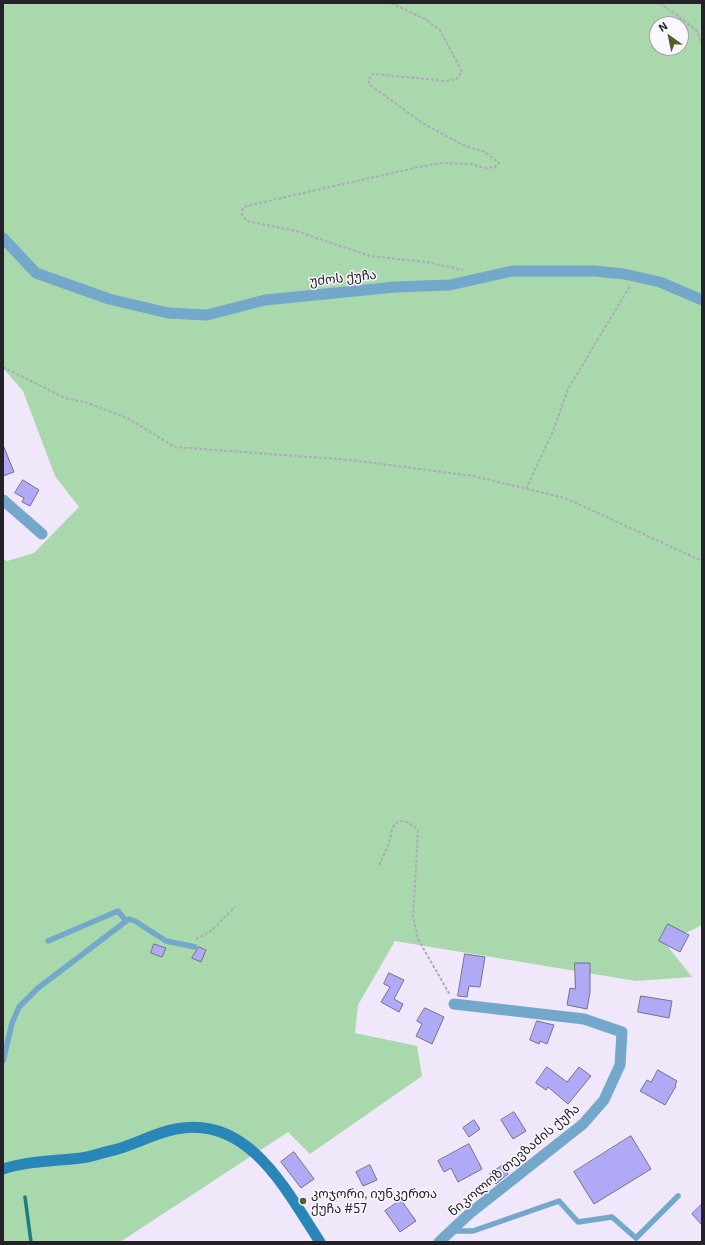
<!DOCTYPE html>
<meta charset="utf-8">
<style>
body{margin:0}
#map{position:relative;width:705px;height:1245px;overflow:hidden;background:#f0e7fb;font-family:"Exo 2",sans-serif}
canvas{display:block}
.frame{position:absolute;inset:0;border:4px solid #242128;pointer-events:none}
.north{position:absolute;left:649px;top:16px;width:40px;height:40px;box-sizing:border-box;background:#faf7ff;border:1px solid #a4a1a9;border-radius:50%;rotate:327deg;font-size:11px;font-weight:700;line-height:16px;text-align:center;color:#242128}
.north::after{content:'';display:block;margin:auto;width:14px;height:18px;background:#555c2a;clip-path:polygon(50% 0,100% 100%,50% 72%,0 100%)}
</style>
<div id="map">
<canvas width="705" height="1245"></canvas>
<div class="frame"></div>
<div class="north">N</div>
</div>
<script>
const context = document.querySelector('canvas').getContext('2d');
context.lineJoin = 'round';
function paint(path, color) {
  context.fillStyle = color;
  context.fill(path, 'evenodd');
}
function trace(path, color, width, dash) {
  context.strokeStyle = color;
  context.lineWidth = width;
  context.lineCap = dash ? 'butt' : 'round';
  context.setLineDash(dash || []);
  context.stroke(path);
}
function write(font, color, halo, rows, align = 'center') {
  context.font = font + ' "Exo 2","Noto Sans Georgian",sans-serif';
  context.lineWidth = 3;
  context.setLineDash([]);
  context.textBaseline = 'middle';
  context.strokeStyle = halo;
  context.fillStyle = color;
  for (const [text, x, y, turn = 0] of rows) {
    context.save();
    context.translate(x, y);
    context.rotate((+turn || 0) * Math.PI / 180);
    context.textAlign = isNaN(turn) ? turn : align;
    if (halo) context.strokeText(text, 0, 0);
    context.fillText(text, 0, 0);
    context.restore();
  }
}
const green = new Path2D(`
 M 3,3 L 702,3 L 702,925 L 665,943 L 692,977 L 636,981 L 395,941 L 358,1005 L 355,1033 L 417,1046 L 422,1076 L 310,1154 L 288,1132 L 120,1242 L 3,1242 L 3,559 L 7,561 L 34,553 L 79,507 L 55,476 L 23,391 L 3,368 ZM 657,24 L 681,24 L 681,48 L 657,48 Z`);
const stream = new Path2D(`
 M 25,1197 L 31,1242`);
const building = new Path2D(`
 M 3,445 L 14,472 L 3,476 Z
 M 23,480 L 39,490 L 30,506 L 22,502 L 24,498 L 15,493 Z
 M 668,924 L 689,935 L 680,952 L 659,941 Z
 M 154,944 L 166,948 L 162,957 L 151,953 Z
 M 199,947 L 206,950 L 201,962 L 192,958 Z
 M 465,954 L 485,957 L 480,987 L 469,986 L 467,997 L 458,996 Z
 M 575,963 L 590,963 L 590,992 L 587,1009 L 567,1005 L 570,988 L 575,989 Z
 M 389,973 L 404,980 L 394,999 L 403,1004 L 399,1012 L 381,1002 L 390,987 L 384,984 Z
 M 641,996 L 672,1001 L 669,1018 L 638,1012 Z
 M 425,1008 L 444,1017 L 432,1044 L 416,1036 L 422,1024 L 417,1021 Z
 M 537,1021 L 554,1025 L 547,1044 L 540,1041 L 539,1044 L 530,1040 Z
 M 547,1067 L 567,1082 L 579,1067 L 591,1076 L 568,1104 L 548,1087 L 546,1090 L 536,1083 Z
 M 658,1070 L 677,1081 L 675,1085 L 676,1086 L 665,1105 L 640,1091 L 647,1080 L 651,1082 Z
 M 514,1112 L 526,1131 L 513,1139 L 501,1120 Z
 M 474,1120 L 480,1129 L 469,1137 L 463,1128 Z
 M 631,1136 L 651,1169 L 594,1204 L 574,1172 Z
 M 469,1144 L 482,1169 L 458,1182 L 451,1168 L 444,1172 L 438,1161 Z
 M 294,1152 L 314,1179 L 301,1188 L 281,1162 Z
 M 370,1165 L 377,1180 L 363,1186 L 356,1172 Z
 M 503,1165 L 508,1174 L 496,1184 L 490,1174 Z
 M 401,1200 L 416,1221 L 400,1232 L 385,1211 Z
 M 702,1204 L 702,1225 L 692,1214 Z`);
const path = new Path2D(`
 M 391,3 L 425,19 L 440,30 L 462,72 L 456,79 L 447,81 L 373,74 L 368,80 L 370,85 L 424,124 L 465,146 L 485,152 L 499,163 L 495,167 L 486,168 L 469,164 L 441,163 L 419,167 L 246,206 L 242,210 L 242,215 L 247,221 L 296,231 L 370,256 L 426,262 L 463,270
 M 659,3 L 677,15 L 697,31 L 702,45
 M 3,367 L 65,398 L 88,403 L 129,419 L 175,447 L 351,460 L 473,476 L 565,498 L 702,561
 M 526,489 L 553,431 L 568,389 L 630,286
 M 379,865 C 383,857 387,849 390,839 C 391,836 391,830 393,827 C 399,815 413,824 418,831 L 413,916 L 418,939 L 450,995
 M 196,939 L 211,931 L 235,907`);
const service = new Path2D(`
 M 48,941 L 118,911 L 126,921
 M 3,1061 L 12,1023 L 19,1007 L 38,988 L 129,919 L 135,921 L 166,941 L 195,947
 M 452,1231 L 473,1231 L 559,1201 L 578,1222 L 612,1217 L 636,1238 L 678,1196`);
const minor = new Path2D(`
 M 3,238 L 36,273 L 109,299 L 168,313 L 207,315 L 265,300 L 395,287 L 450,285 L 512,271 L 594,271 L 624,274 L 660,282 L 702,300
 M 3,500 L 42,534
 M 439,1242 L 469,1214 L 583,1124 L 604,1100 L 620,1065 L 622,1032 L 584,1019 L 454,1004`);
const secondary = new Path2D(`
 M 3,1169 C 28,1161 55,1161 81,1158 C 91,1157 100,1153 110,1151 C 133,1146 153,1133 176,1129 C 249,1114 287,1192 320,1242`);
const markers = [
 [303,1201,4,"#555c2a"]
];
const streetNames = [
 ["უძოს ქუჩა",343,278,-6],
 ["ნიკოლოზ თევზაძის ქუჩა",514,1160,-40]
];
const poiNames = [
 ["კოჯორი, იუნკერთა",311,1194],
 ["ქუჩა #57",311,1209]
];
paint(green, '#a8d8ab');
trace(stream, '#1e7d83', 3.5);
paint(building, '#b0aaf6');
trace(building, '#737284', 1);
trace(path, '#b0a9b9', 2, [3, 2]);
trace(service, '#73a8cb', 5.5);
trace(minor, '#73a8cb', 11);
trace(secondary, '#2886b8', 11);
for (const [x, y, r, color] of markers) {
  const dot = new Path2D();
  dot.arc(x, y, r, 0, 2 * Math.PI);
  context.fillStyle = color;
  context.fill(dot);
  trace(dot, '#faf7ff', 1.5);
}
write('13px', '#242128', '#faf7ff', streetNames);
write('13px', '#242128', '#faf7ff', poiNames, 'left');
</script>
